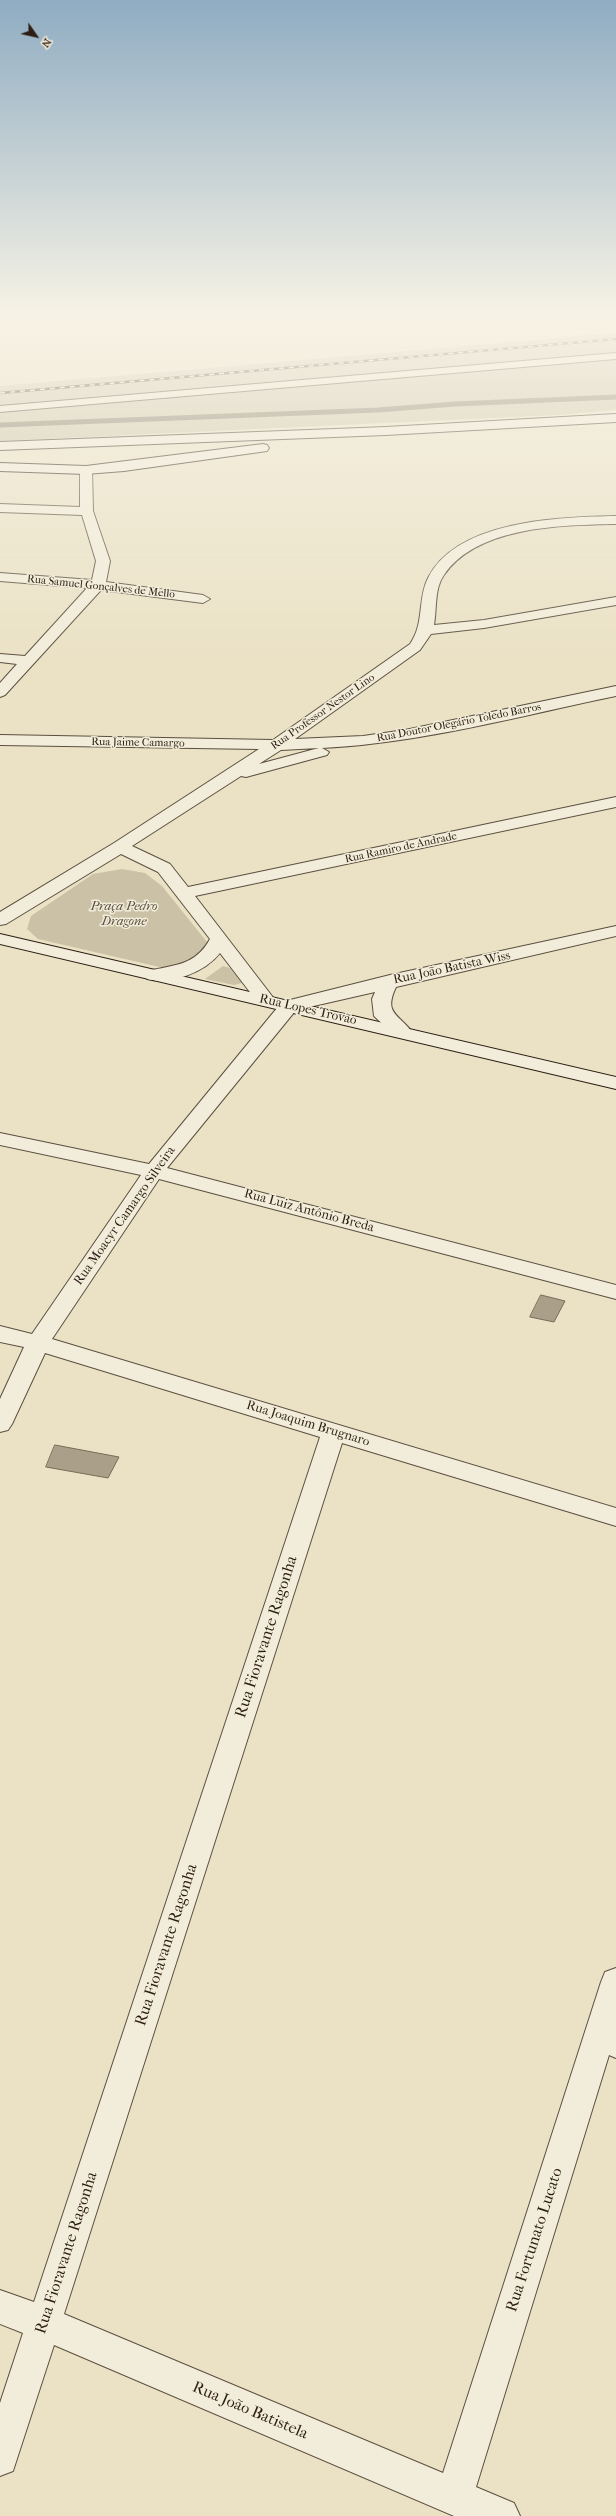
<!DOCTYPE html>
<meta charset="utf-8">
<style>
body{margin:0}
#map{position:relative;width:616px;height:2516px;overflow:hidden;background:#ebe2c6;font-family:"IM FELL French Canon",serif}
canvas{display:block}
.north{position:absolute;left:16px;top:16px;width:40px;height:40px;-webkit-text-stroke:3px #f2ecda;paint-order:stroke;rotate:124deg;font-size:11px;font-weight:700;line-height:16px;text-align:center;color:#2c1e12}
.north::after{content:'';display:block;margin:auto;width:14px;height:18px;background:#2c1e12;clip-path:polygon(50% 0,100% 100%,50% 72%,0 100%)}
</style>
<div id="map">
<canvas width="616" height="2516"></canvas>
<div class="north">N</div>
</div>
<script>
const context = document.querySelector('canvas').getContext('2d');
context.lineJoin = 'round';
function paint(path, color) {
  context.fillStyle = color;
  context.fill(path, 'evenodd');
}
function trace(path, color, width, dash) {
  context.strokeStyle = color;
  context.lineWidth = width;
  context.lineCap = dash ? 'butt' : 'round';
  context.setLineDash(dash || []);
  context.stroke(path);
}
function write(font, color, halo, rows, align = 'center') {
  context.font = font + ' "IM FELL French Canon",serif';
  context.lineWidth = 3;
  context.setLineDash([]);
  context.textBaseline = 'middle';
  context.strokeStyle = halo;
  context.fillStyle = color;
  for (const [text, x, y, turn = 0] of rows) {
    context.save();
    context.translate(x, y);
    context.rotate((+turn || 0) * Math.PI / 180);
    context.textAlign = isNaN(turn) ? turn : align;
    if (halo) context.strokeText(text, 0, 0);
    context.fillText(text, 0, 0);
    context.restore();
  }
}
const green = new Path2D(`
 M 616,333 L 616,410 L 557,415 L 0,441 L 0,386 Z
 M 122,869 L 145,873 L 162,886 L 207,942 L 205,954 L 168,969 L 38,939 L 27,929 L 31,916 L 93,874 Z
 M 223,966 L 230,968 L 242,983 L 234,985 L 205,979 Z`);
const water = new Path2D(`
 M 541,1295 L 565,1301 L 554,1322 L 530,1317 Z
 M 55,1445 L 119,1457 L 108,1478 L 46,1467 Z`);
const stream = new Path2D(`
 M 0,425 L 378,410 L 455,404 L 616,397`);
const minor = new Path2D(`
 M 86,466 L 92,470 L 93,511 L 110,561 L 106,582 L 203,595 L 210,599 L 203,603 L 101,590 L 5,695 L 0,697 L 0,683 L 17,664 L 0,662 L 0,654 L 25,656 L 87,588 L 0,581 L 0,573 L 92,580 L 96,561 L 82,515 L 0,512 L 0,504 L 80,507 L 80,470 Z
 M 616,516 L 616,524 C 563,525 477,526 444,575 C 434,589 437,609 434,625 L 484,620 L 616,597 L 616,605 L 484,628 L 431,634 L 420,650 L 295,739 L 363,736 L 405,730 L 616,686 L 616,696 C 519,716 422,743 322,748 L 329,752 L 327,755 L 246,777 L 241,776 L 132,846 L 170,864 L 188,887 L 616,797 L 616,807 L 195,896 L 275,1000 L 273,1004 L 259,1004 L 220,953 C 205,972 172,985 147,979 L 145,975 L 147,971 C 174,965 195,966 210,939 L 158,872 L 121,854 L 6,924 L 0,925 L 0,912 L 114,843 L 259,749 L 0,745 L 0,735 L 273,740 L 410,644 C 425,622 417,600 428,578 C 457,520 560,517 616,516 ZM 319,748 L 315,749 L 259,764 L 281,750 Z
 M 616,926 L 616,936 L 396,987 C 383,1014 399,1014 413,1033 L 410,1037 L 396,1037 L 374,1016 L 372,999 L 375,992 L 296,1010 L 167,1168 L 616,1285 L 616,1299 L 159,1179 L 52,1339 L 616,1508 L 616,1526 L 342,1443 L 64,2314 L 443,2473 L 601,1982 L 605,1972 L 616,1968 L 616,2058 L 609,2055 L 476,2487 L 514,2503 L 520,2516 L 454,2516 L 54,2345 L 13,2471 L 0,2476 L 0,2403 L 23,2333 L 0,2324 L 0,2290 L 34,2302 L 320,1437 L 45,1353 L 12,1424 L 8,1430 L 0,1432 L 0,1399 L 24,1347 L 0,1342 L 0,1326 L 32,1334 L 141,1175 L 0,1145 L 0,1133 L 149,1164 L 282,1002 L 390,975 Z`);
const secondary = new Path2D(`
 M 616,353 L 616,359 L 0,412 L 0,406 Z
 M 616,414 L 616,422 L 386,435 L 0,450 L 0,442 L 386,427 Z
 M 263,444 L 267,445 L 269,448 L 267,451 L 124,471 L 86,474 L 0,471 L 0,463 L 86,466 Z
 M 0,934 L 616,1077 L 616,1089 L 0,944 Z`);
const rail = new Path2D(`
 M 0,393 L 616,339`);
const farStreetnames = [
 ["Rua Samuel Gonçalves de Mello",101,587,6],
 ["Rua Professor Nestor Lino",323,712,-35],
 ["Rua Doutor Olegário Toledo Barros",459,723,-11],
 ["Rua Jaime Camargo",138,743,1],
 ["Rua Ramiro de Andrade",401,848,-12]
];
const parkNames = [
 ["Praça Pedro",124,907],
 ["Dragone",124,922]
];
const streetNames = [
 ["Rua João Batista Wiss",452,968,-12],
 ["Rua Lopes Trovão",308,1010,13],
 ["Rua Luiz Antônio Breda",309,1211,15],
 ["Rua Moacyr Camargo Silveira",125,1216,-55],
 ["Rua Joaquim Brugnaro",308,1424,17]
];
const nearStreetnames = [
 ["Rua Fioravante Ragonha",267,1637,-72],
 ["Rua Fioravante Ragonha",167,1945,-72],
 ["Rua Fortunato Lucato",535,2240,-72],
 ["Rua Fioravante Ragonha",67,2253,-72],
 ["Rua João Batistela",250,2411,23]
];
paint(green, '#cbc1a7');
paint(water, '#aa9f89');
trace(water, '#786b59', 1);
trace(stream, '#786b59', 5);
trace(minor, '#5c4f3f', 2);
trace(secondary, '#2c1e12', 2);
paint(minor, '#f2ecda');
paint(secondary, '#f2ecda');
trace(rail, '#2c1e12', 2.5);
trace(rail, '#f2ecda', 1.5, [5]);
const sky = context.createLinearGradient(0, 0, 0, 662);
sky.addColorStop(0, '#8facc2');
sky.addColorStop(0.47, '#f6f2e5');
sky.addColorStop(1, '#f6f2e500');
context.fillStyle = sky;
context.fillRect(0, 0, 616, 662);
write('11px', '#2c1e12', '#f2ecda', farStreetnames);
write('italic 13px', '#5c4f3f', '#f2ecda', parkNames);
write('13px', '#2c1e12', '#f2ecda', streetNames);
write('16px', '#2c1e12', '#f2ecda', nearStreetnames);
</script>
